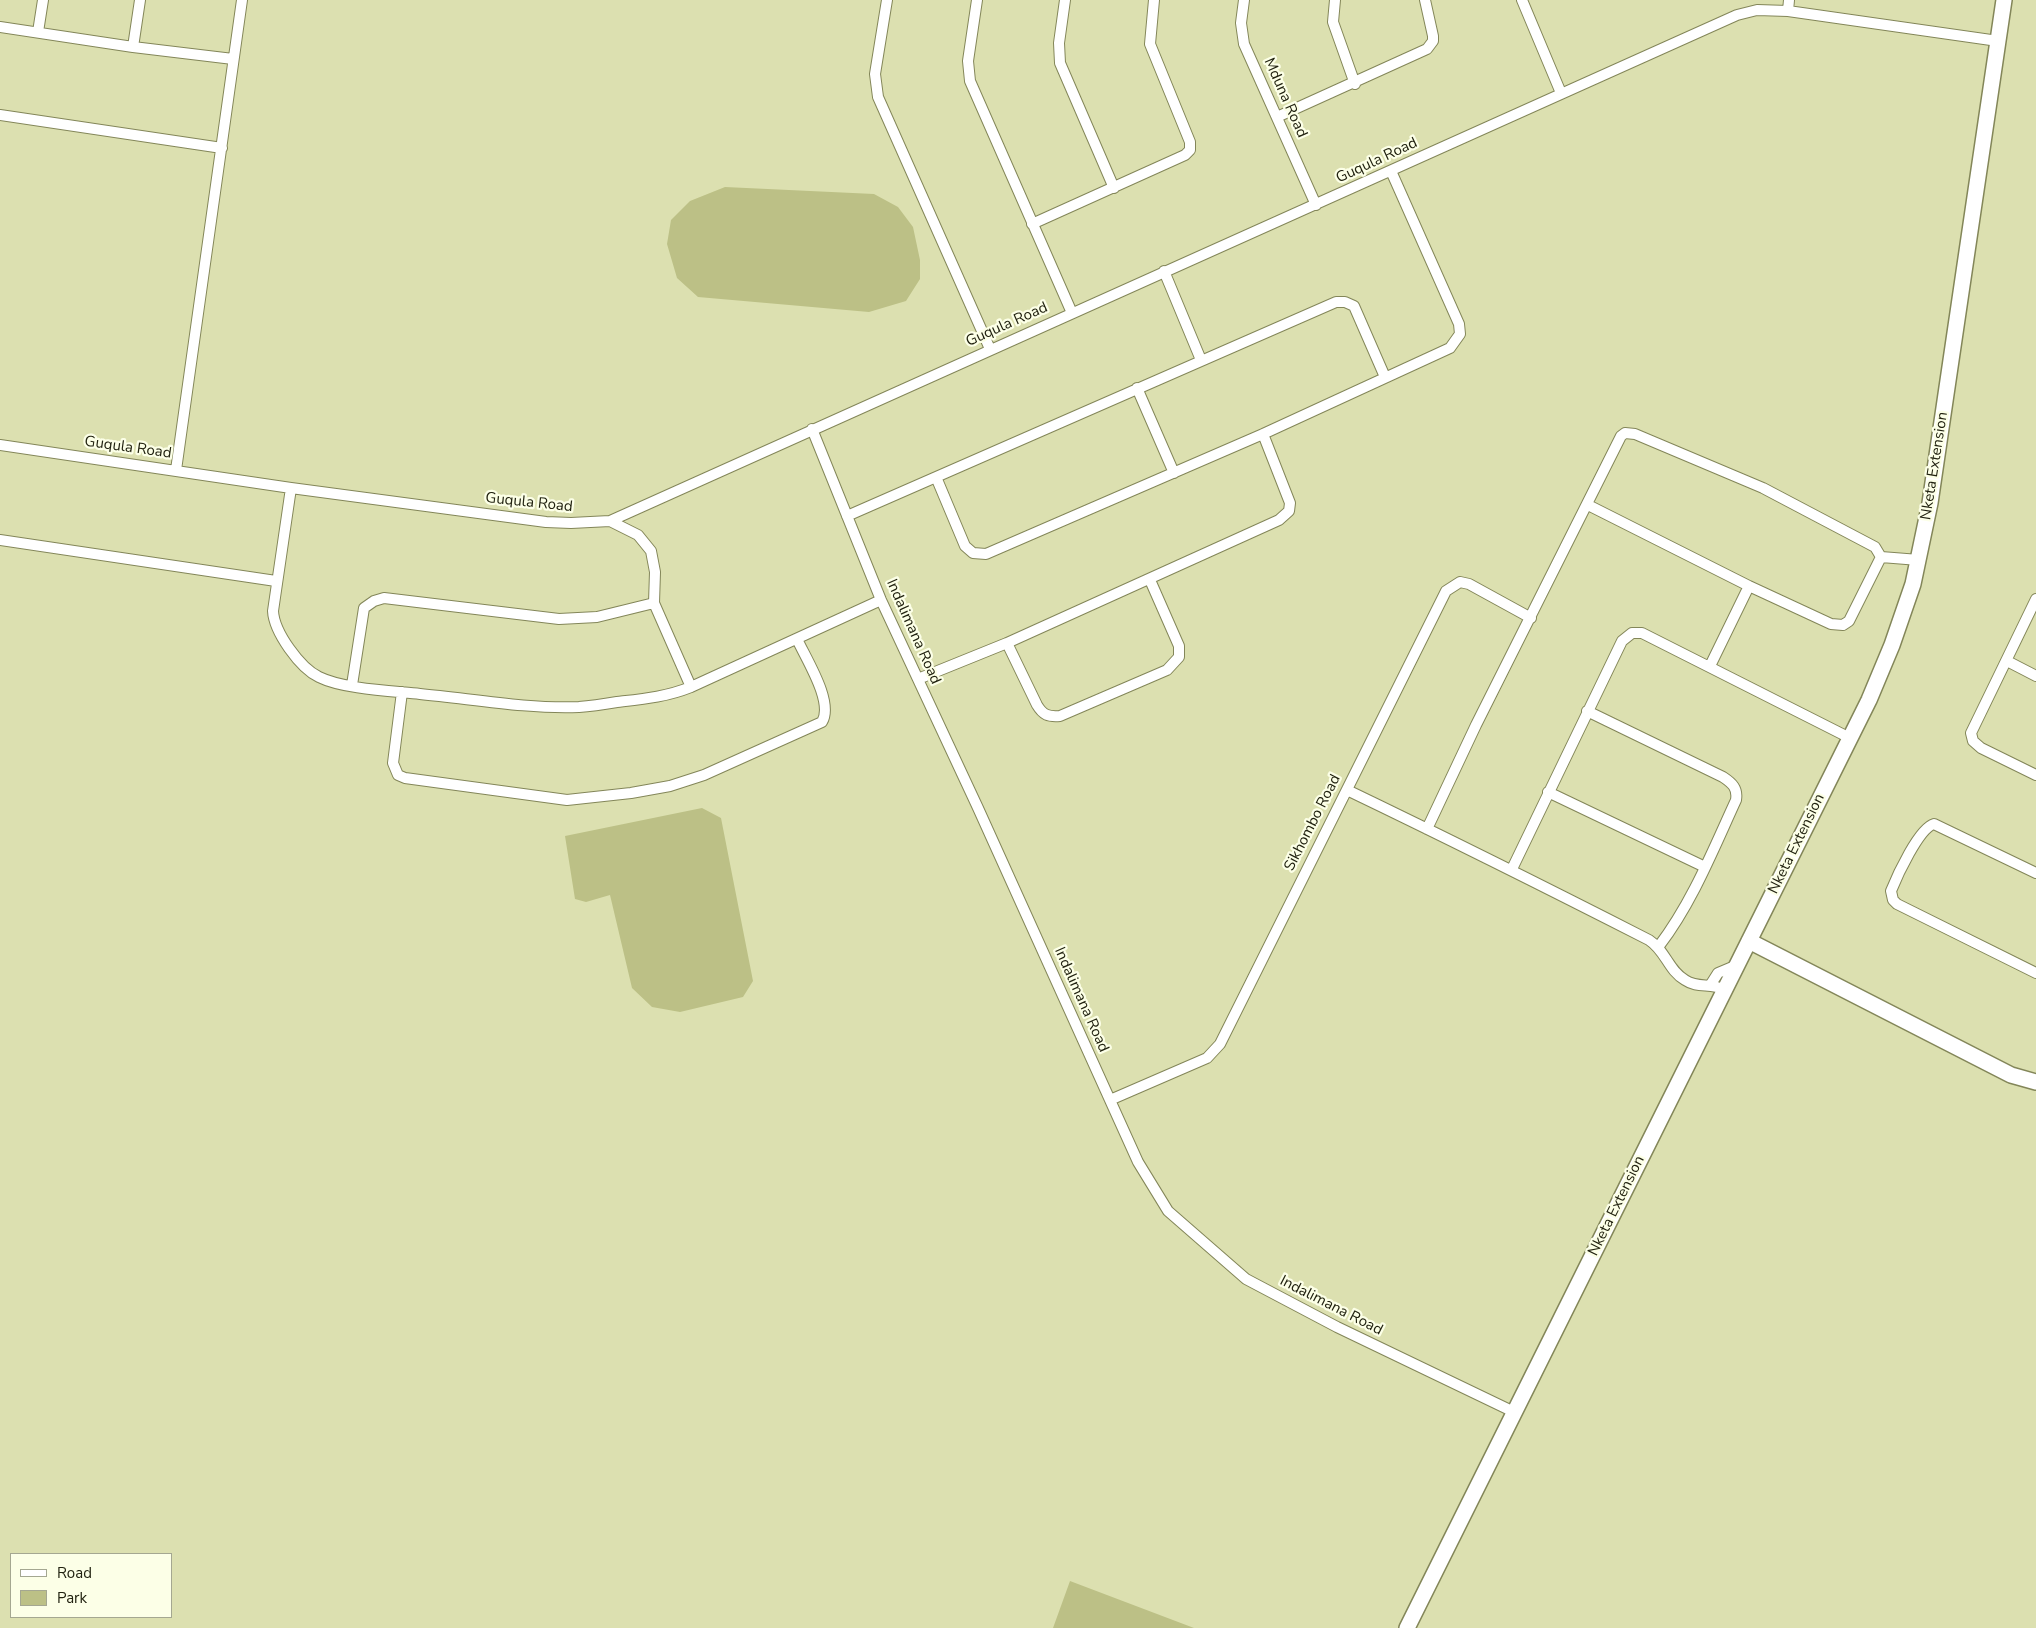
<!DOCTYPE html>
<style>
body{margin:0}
#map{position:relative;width:2036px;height:1628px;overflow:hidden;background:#dce0b0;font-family:"Nunito Sans",sans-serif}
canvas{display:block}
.legend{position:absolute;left:10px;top:1553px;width:162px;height:65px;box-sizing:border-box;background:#fcffe7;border:1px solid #a4a791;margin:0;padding:6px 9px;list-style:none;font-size:15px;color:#212210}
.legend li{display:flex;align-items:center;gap:10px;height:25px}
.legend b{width:25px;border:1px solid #a4a791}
</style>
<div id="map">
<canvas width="2036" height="1628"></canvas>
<ul class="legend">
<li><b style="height:6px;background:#fff"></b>Road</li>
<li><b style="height:14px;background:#bcc086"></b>Park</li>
</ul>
</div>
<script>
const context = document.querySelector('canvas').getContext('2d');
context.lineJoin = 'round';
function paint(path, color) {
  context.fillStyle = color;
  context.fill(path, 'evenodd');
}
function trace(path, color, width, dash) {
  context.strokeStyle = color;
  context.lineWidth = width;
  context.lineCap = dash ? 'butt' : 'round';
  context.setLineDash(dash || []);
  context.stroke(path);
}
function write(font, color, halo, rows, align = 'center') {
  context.font = font + ' "Nunito Sans",sans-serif';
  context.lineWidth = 4.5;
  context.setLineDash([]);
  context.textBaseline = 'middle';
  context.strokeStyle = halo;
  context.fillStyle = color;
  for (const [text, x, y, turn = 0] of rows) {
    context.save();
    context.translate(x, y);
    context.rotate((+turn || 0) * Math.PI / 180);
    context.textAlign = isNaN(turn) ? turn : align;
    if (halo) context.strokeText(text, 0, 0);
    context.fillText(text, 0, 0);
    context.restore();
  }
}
const green = new Path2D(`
 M 725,187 L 874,194 L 898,207 L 913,227 L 920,260 L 920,279 L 906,301 L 869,312 L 698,297 L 677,278 L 667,244 L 671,220 L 690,201 Z
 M 702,808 L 721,818 L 753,981 L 743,997 L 680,1012 L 652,1007 L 632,988 L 610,895 L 586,902 L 575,899 L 565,836 Z
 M 1070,1581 L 1194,1628 L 1053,1628 Z`);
const street = new Path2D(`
 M 887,0 L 875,74 L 878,97 L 990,349
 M 977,0 L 968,61 L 970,81 L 1072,313
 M 1065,0 L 1059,43 L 1060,63 L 1114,188
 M 1244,0 L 1241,23 L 1244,44 L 1316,205
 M 1335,0 L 1333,22 L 1355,84
 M 1522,0 L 1561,93
 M 1788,11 L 1789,0
 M 0,27 L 133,47 L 233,59
 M 38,32 L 43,0
 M 133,47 L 140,0
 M 0,115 L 222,148
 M 1277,117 L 1427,49 L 1433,41 L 1433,36 L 1425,0
 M 1032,224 L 1185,155 L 1190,150 L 1190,142 L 1150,44 L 1154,0
 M 1164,271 L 1201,360
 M 1137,388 L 1174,473
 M 812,429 L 881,600 L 978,808 L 1138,1162 L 1168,1211 L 1246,1279 L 1337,1327 L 1514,1412
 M 0,445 L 291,488 L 546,522 L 571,523 L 610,521 L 1737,15 L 1757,10 L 1788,11 L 1998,41
 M 176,470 L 242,0
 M 936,477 L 965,546 L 973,553 L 986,554 L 1263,434 L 1450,348 L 1460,334 L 1459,324 L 1391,171
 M 291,488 L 273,611 C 274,632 300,668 319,677 C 343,689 392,691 420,694 C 473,699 526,709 579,707 C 592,706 605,704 617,702 C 643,699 666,697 691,687 L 881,600
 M 847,516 L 1336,302 L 1345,302 L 1354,306 L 1385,377
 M 610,521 L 638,535 L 651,551 L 655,572 L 654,603 L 691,687
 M 0,540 L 276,581
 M 1881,557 L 1919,560
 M 2036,599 L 1971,733 L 1973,741 L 1981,748 L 2036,775
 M 1007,643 L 1037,705 C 1043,715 1048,717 1060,716 L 1167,670 L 1179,657 L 1179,646 L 1150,580
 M 2007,661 L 2036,676
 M 1710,666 L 1749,586
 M 918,679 L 1007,643 L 1279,520 L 1289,511 L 1290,503 L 1263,434
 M 352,685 L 364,608 L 374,601 L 384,598 L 559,619 L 597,617 L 654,603
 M 402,692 L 393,763 L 398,775 L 405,778 L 567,800 L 631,793 L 670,786 L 704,775 L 822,722 C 834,702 806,659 797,639
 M 1587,711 L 1723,777 C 1732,783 1738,788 1736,800 C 1713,850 1692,903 1659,946
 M 1347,790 C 1449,839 1549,889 1649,940 C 1666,951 1668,970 1685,980 C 1698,989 1711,982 1725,990
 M 1548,792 L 1705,867
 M 1427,829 L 1476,725 L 1621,436 L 1625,433 L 1635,434 L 1763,488 L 1875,547 L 1881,557 L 1849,621 L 1843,625 L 1831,624 L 1749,586 L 1588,505
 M 1512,869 L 1622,641 L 1632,633 L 1642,633 L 1850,738
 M 2036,873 L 1934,824 C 1919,828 1897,876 1891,891 L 1893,900 L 1897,904 L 2036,973
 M 1711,984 L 1718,973 L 1737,965
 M 1110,1100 L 1207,1058 L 1220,1044 L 1446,591 L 1460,582 L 1469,584 L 1531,618`);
const secondary = new Path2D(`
 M 1749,941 L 2011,1075 L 2036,1082
 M 1407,1628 L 1869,700 L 1892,645 L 1913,584 L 1930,503 L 2004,0`);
const streetNames = [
 ["Mduna Road",1285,98,66],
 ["Guqula Road",1377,161,-25],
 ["Guqula Road",1007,325,-24],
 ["Guqula Road",128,448,8],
 ["Nketa Extension",1935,466,-81],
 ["Guqula Road",529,503,6],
 ["Indalimana Road",913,632,66],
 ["Sikhombo Road",1313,823,-63],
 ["Nketa Extension",1797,844,-64],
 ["Indalimana Road",1081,1000,66],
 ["Nketa Extension",1617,1206,-64],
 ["Indalimana Road",1331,1306,27]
];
paint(green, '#bcc086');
trace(street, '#838659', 12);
trace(secondary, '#838659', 18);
trace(street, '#fff', 10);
trace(secondary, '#fff', 15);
write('15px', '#212210', '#fcffe7', streetNames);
</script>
